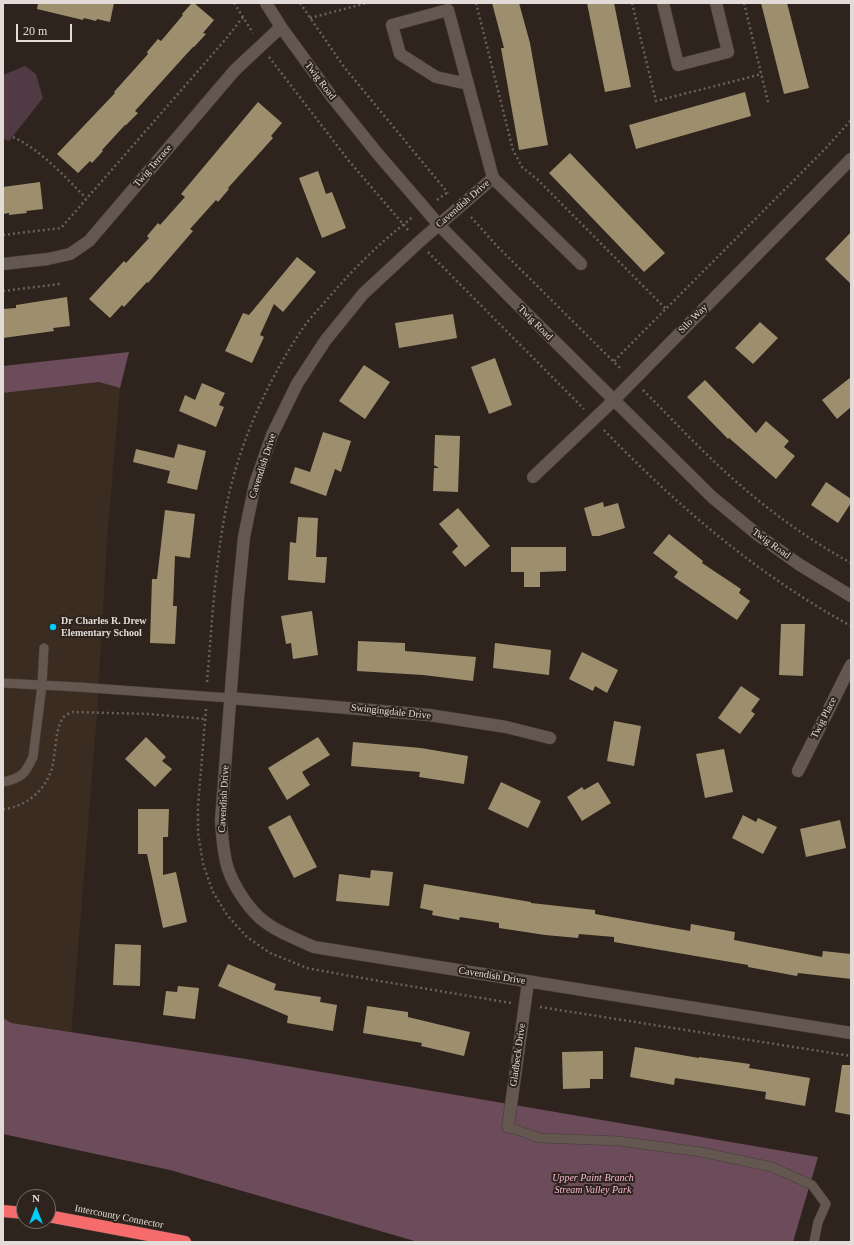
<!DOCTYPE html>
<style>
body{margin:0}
#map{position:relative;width:854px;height:1245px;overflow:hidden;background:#2e241d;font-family:Georgia,serif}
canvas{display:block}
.frame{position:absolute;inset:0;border:4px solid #e2dbd7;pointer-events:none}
.north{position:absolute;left:16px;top:1189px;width:40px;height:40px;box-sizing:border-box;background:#2e241d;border:1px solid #766d67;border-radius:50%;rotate:0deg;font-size:11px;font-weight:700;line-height:16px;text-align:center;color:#e2dbd7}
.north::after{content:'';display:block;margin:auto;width:14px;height:18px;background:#01cbf9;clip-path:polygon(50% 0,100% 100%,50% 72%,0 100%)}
.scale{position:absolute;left:16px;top:24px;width:56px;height:18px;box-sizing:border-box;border:2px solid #e2dbd7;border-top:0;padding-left:5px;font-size:12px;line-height:14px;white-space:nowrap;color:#e2dbd7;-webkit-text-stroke:3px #2e241d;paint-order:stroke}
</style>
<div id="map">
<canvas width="854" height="1245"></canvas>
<div class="frame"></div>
<div class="north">N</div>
<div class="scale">20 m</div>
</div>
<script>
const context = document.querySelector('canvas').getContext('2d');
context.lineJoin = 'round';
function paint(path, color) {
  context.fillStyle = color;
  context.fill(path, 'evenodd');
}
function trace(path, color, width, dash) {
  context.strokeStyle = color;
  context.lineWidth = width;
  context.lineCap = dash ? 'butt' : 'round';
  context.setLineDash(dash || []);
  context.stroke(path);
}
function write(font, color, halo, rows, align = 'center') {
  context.font = font + ' Georgia,serif';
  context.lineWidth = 4;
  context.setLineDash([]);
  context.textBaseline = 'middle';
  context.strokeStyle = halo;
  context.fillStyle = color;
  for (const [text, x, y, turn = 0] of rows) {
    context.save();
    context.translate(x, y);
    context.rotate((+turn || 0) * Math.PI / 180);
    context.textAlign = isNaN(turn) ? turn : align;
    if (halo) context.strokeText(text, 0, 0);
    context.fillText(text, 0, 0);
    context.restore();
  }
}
const built = new Path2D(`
 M 99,382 L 120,388 L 107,540 L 97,714 L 71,1036 L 3,1032 L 3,393 Z`);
const green = new Path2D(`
 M 25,66 L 36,74 L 43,98 L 9,141 L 3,139 L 3,75 Z`);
const forest = new Path2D(`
 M 129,352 L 120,388 L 99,382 L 3,393 L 3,366 Z
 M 3,1018 L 11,1023 L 240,1058 L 818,1157 L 793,1242 L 418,1242 L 170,1170 L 3,1134 Z`);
const building = new Path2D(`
 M 38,3 L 114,3 L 110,22 L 97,19 L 96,21 L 84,18 L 83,20 L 37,9 Z
 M 192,3 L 194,3 L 214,20 L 203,33 L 206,34 L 194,47 L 193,47 L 182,59 L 135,111 L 138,113 L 126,125 L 125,125 L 102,150 L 103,151 L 92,163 L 90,161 L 78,173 L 57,154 L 115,93 L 114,92 L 148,54 L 147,52 L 158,39 L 161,41 L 183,15 L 182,14 Z
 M 492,3 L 519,3 L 530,43 L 548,145 L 519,150 L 501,48 L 504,48 Z
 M 587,3 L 614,3 L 631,87 L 605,92 Z
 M 761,3 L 787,3 L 809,88 L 784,94 Z
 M 745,92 L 751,116 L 636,149 L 629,125 Z
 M 258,102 L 282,123 L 271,136 L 273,138 L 228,188 L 229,189 L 218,202 L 216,200 L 190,229 L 193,231 L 148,283 L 147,282 L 124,307 L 122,305 L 110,318 L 89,299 L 124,261 L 126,263 L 149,238 L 147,236 L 158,223 L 160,225 L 185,197 L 181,194 Z
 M 570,153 L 665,253 L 644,272 L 549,173 Z
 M 318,171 L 326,194 L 332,192 L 346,228 L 322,238 L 299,178 Z
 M 40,182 L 43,209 L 26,211 L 27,213 L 9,215 L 9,213 L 3,214 L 3,187 Z
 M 851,232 L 851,284 L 825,259 Z
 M 297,257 L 316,272 L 283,312 L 274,304 L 260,335 L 264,337 L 252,363 L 225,351 L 243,313 L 249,315 Z
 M 67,297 L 70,326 L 53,328 L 54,331 L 3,338 L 3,309 L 16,308 L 16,305 Z
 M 453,314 L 457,338 L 399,348 L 395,323 Z
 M 760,322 L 778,338 L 753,364 L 735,348 Z
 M 495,358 L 512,405 L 489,414 L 471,367 Z
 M 364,365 L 390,382 L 365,419 L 339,401 Z
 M 851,377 L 851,407 L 837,419 L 822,400 Z
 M 705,380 L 756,433 L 766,421 L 789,441 L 784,447 L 795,456 L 776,479 L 729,438 L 728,439 L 687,397 Z
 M 202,383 L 225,393 L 219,405 L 224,407 L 216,427 L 179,411 L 185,395 L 195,400 Z
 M 323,432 L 351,441 L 341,472 L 335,469 L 326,496 L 290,483 L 295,467 L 310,472 Z
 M 435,435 L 460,436 L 458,492 L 433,491 L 434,468 L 439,468 L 434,465 Z
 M 178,444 L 206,451 L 197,490 L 167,483 L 170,471 L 133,462 L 136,449 L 174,458 Z
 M 826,482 L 851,499 L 851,503 L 838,523 L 811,505 Z
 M 603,502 L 604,507 L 618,503 L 625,528 L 599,536 L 592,536 L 584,508 Z
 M 458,508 L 490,546 L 465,567 L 452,552 L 458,546 L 439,524 Z
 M 165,510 L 195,514 L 190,558 L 175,556 L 173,606 L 177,606 L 175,644 L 150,643 L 152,579 L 157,579 Z
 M 298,517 L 318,518 L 316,557 L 327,557 L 325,583 L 288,580 L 290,542 L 296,543 Z
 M 669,534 L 703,561 L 702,563 L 741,589 L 739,593 L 750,601 L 737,620 L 674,577 L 678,572 L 653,553 Z
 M 511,547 L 566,547 L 566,571 L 540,572 L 540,587 L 524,587 L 524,572 L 511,572 Z
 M 312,611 L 318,655 L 293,659 L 291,643 L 286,644 L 281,616 Z
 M 781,624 L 805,624 L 803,676 L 779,675 Z
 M 358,641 L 405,643 L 405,651 L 476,657 L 473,681 L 423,675 L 357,671 Z
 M 495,643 L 551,650 L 549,675 L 493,668 Z
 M 582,652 L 618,670 L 607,693 L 595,686 L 593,691 L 569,679 Z
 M 741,686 L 760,699 L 751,711 L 755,714 L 740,734 L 718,718 Z
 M 614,721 L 641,726 L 634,766 L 607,761 Z
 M 146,737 L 166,757 L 162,761 L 172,769 L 155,787 L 125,759 Z
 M 318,737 L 330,755 L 302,772 L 310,785 L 287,800 L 268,768 Z
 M 353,742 L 421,748 L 468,756 L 464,784 L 419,777 L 420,772 L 351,766 Z
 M 724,749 L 733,792 L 705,798 L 696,754 Z
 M 501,782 L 541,801 L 528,828 L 488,809 Z
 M 598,782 L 611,803 L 582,821 L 567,797 L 582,787 L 584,790 Z
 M 138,809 L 169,809 L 168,837 L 163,837 L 163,875 L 176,872 L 187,922 L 163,928 L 147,854 L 138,854 Z
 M 290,815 L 317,867 L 294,878 L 268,827 Z
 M 743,815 L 756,822 L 758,818 L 777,827 L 763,854 L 732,838 Z
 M 840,820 L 846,848 L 806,857 L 800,829 Z
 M 371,870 L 393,872 L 389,906 L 336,901 L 339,874 L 370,878 Z
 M 424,884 L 531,902 L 531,903 L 595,910 L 595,914 L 690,931 L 691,924 L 735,932 L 734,940 L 822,957 L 823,951 L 851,954 L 851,979 L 798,973 L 797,976 L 748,967 L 748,965 L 614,942 L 614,937 L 579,934 L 578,938 L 545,935 L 499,928 L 499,923 L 460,917 L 459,920 L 432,915 L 433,911 L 420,908 Z
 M 115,944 L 141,945 L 140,986 L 113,985 Z
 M 228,964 L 276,984 L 274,990 L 321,997 L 320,1002 L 337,1005 L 333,1031 L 287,1023 L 288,1016 L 218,986 Z
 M 178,986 L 199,988 L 195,1019 L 163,1015 L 166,991 L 177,992 Z
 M 367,1006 L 408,1012 L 408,1017 L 470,1032 L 464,1056 L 421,1046 L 422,1043 L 363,1033 Z
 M 635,1047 L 699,1058 L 699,1057 L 750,1064 L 749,1068 L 810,1078 L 805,1106 L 765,1099 L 766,1092 L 675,1078 L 674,1085 L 630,1077 Z
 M 603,1051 L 603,1079 L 590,1079 L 590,1088 L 563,1089 L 562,1052 Z
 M 842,1065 L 851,1065 L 851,1115 L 835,1112 Z`);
const path = new Path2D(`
 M 234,3 L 253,33
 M 300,3 L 344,67 L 448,193
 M 476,3 L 513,150 L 522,167 L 538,180 L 666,309
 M 632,3 L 656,101 L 762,74
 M 744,3 L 768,102
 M 310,18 L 367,3
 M 269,57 L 349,161 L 409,231
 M 13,137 C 41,150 64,176 86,198
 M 437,200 L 448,192
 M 471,217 L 496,245 L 622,370
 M 3,235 L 61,228 L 225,40 L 243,17
 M 428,252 L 584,409
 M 3,291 L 60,284
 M 614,361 L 826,148 L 851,120
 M 643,390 C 675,422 705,455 739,484 C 773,514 811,541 851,563
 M 604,430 C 677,506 758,575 851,626
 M 207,682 C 212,624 215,565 226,508 C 238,446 267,381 303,328 C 309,319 317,311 324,303 C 351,271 380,242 413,217
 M 206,709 L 198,806 L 198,833 L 203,864 L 213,892 L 227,915 L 247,937 L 270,953 L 307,968 L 350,976 L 511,1003
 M 3,809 C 28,807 49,787 53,763 C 56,749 55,730 63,718 C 65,715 70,713 73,712 L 149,714 L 205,719
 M 540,1007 L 851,1056`);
const service = new Path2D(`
 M 3,683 L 78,687 L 230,698
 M 3,782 C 22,778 25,774 33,757 L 42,685 L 44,648
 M 508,1127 L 540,1138 L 619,1141 L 701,1152 L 772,1167 L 812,1185 L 826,1204 L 818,1222 L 814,1242`);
const minor = new Path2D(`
 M 266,3 L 281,27 L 332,97 L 377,153 L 439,225 L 509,296 L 712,497 L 758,535 L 800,565 L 851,596
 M 663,3 L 678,65 L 728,52 L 716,3
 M 468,84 L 436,77 L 400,54 L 392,25 L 448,10 L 493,178 L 581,264
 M 493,178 L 419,242 L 363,294 L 325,341 L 297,384 L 272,435 L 255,484 L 244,537 L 238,598 L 221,820 C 222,836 223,854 228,869 C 234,886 246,905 260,918 C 275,931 296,939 314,947 L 851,1033
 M 3,264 L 48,259 L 70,254 L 89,241 L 235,70 L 281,27
 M 533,477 L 613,401 L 851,159
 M 230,698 L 429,715 L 506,727 L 550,738
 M 798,771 L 851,665
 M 508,1127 L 528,982`);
const motorway = new Path2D(`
 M 3,1211 L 24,1213
 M 48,1216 L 185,1242`);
const markers = [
 [53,627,4,"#01cbf9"]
];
const streetNames = [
 ["Twig Road",320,81,53],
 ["Twig Terrace",153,166,-49],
 ["Cavendish Drive",463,204,-41],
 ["Silo Way",693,319,-45],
 ["Twig Road",535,323,45],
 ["Cavendish Drive",263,466,-72],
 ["Twig Road",771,544,36],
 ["Swingingdale Drive",391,712,6],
 ["Twig Place",824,718,-63],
 ["Cavendish Drive",224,799,-87],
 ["Cavendish Drive",492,976,9],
 ["Gladbeck Drive",518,1055,-82],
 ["Intercounty Connector",119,1217,11]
];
const poiNames = [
 ["Dr Charles R. Drew",61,621],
 ["Elementary School",61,633]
];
const parkNames = [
 ["Upper Paint Branch",593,1178],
 ["Stream Valley Park",593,1190]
];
paint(built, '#3b2c21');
paint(green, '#503a44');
paint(forest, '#6c4b5b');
paint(building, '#9d8f6d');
trace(service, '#473e39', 10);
trace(minor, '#473e39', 13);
trace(motorway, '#473e39', 13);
trace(path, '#6a615b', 2.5, [2, 3]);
trace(service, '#635750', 9);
trace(minor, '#635750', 12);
trace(motorway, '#f66c6c', 12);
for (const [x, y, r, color] of markers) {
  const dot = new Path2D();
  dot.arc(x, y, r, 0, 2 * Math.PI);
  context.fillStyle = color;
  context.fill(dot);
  trace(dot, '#2e241d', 1.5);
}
write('10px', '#e2dbd7', '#2e241d', streetNames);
write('bold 10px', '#e2dbd7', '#2e241d', poiNames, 'left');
write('italic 10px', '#f8b9d6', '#2e241d', parkNames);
</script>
